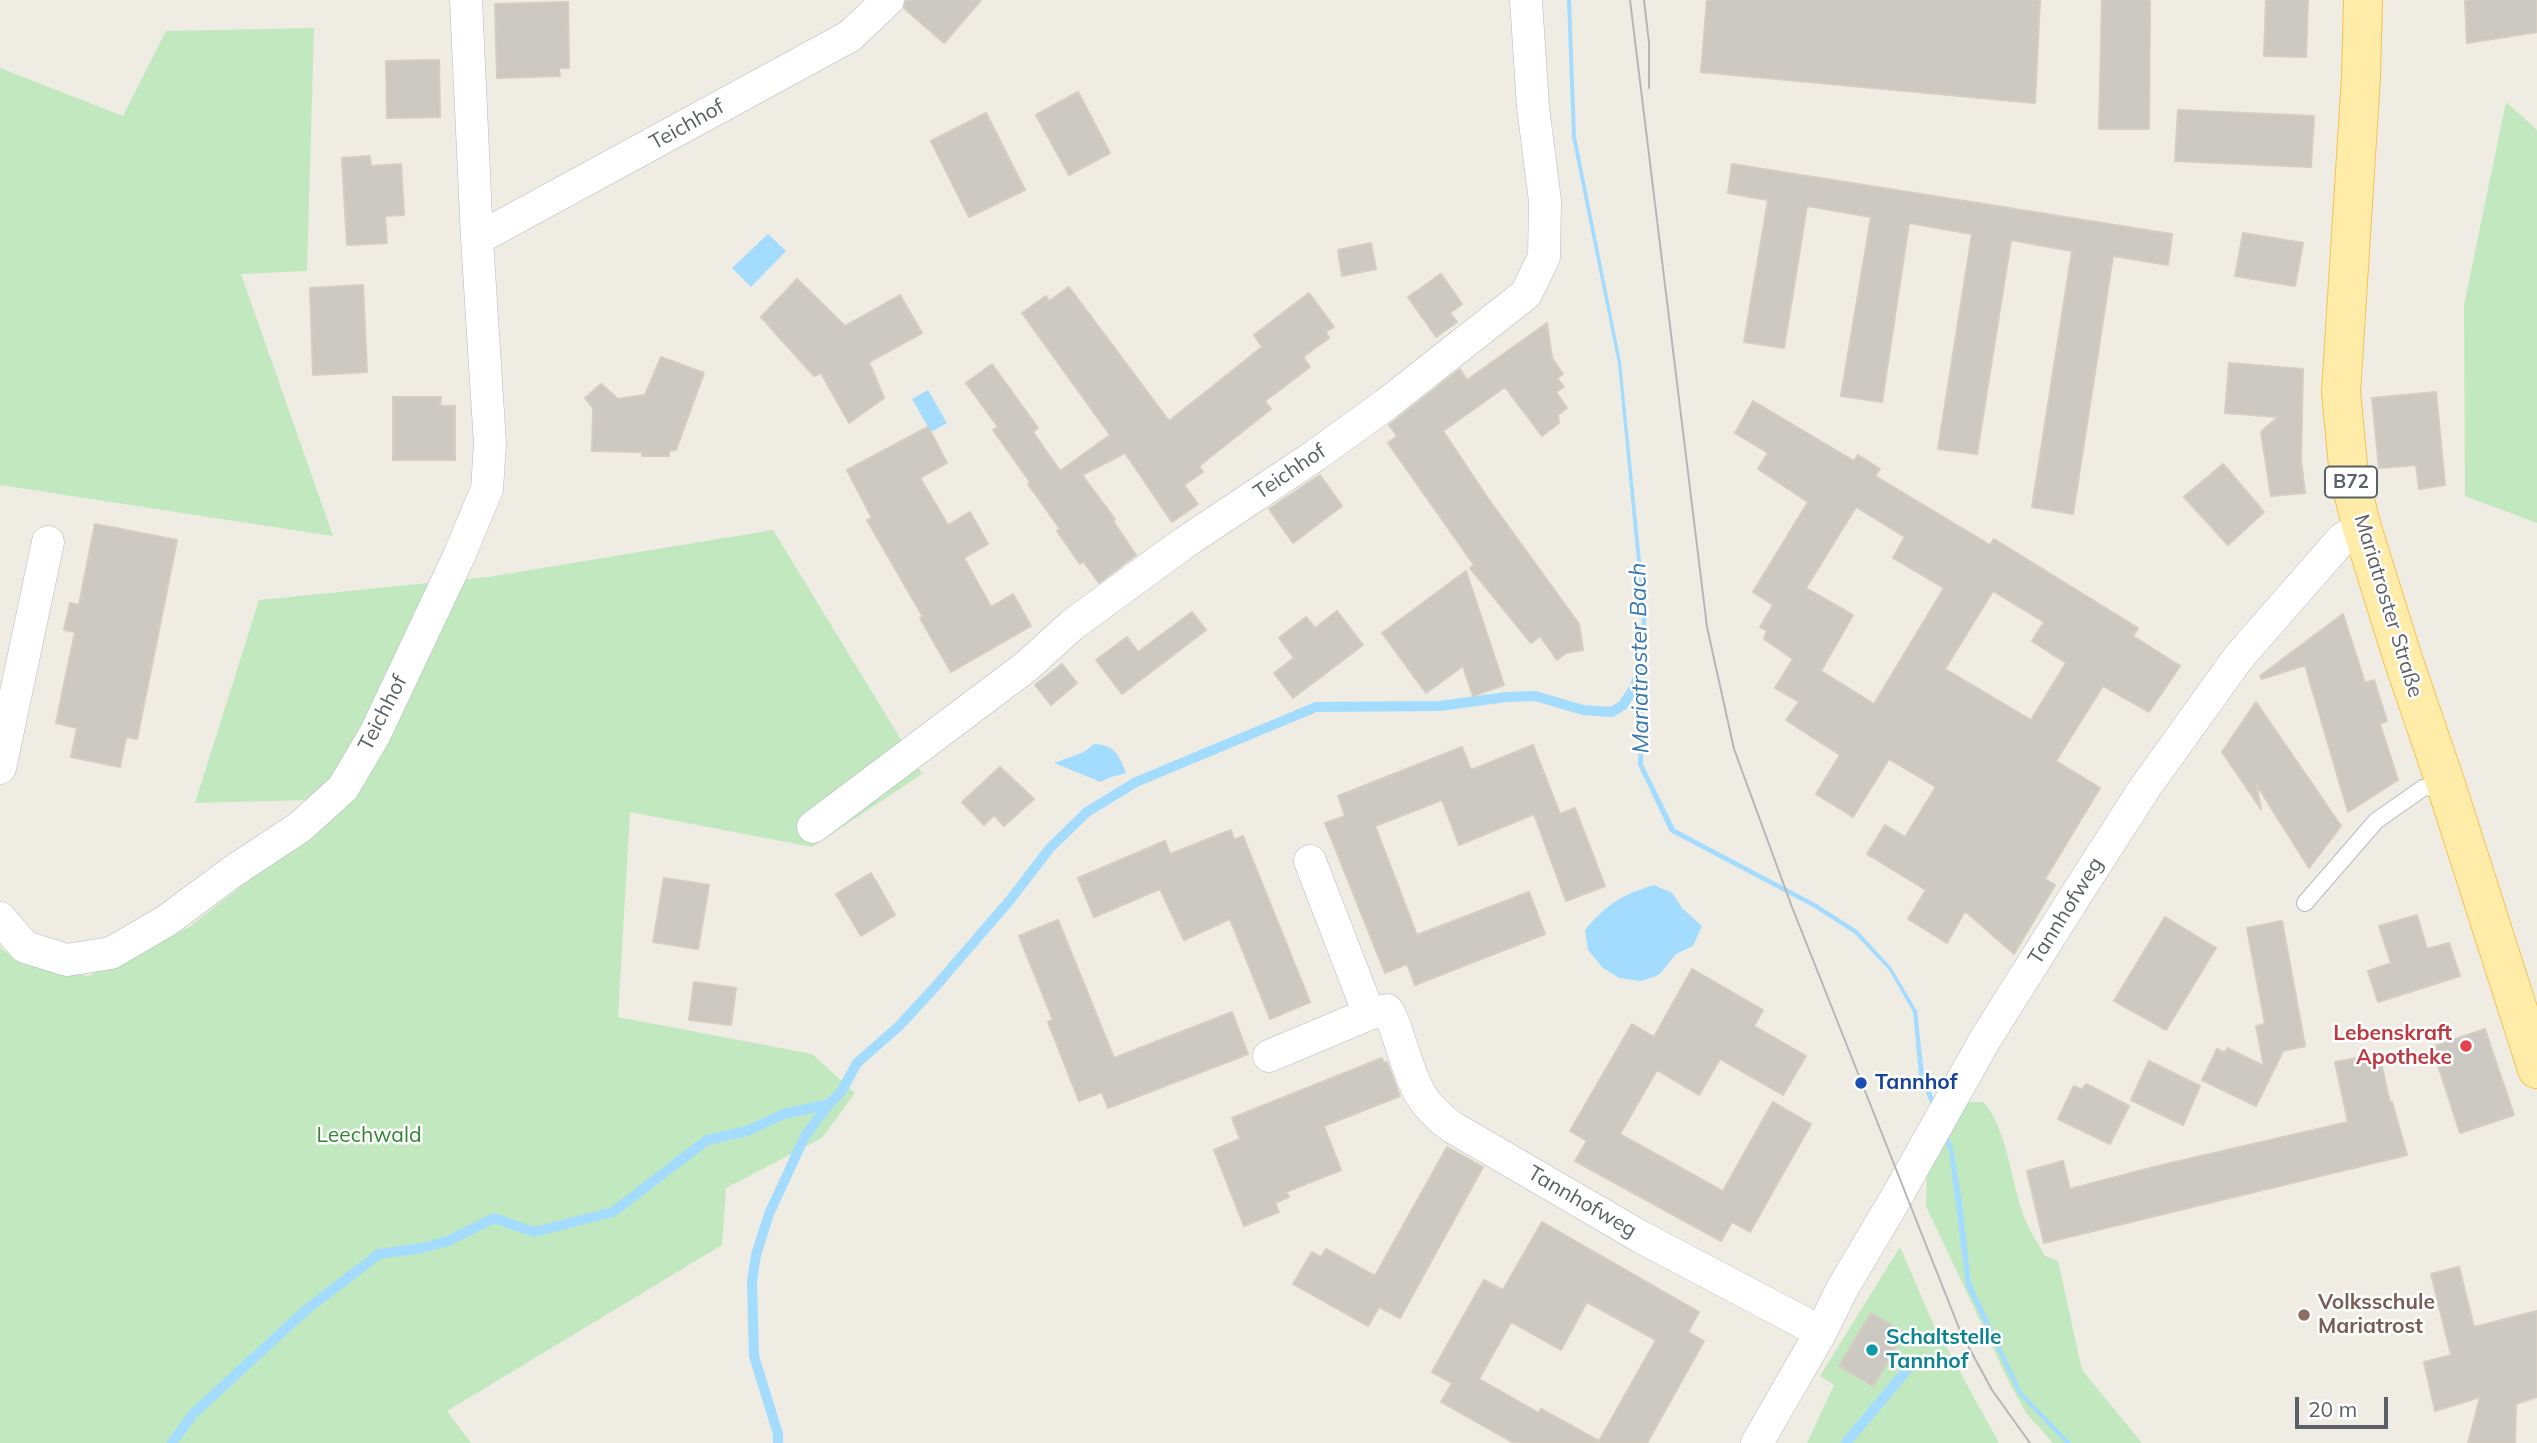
<!DOCTYPE html>
<meta charset="utf-8">
<style>
body{margin:0}
#map{position:relative;width:2537px;height:1443px;overflow:hidden;background:#efece3;font-family:Mulish,sans-serif}
canvas{display:block}
.scale{position:absolute;left:2295px;top:1397px;width:93px;height:32px;box-sizing:border-box;border:4px solid #5b6065;border-top:0;padding-left:9px;font-size:21px;line-height:24px;white-space:nowrap;color:#5b6065;-webkit-text-stroke:5px #fff;paint-order:stroke}
</style>
<div id="map">
<canvas width="2537" height="1443"></canvas>
<div class="scale">20 m</div>
</div>
<script>
const context = document.querySelector('canvas').getContext('2d');
context.lineJoin = 'round';
function paint(path, color) {
  context.fillStyle = color;
  context.fill(path, 'evenodd');
}
function trace(path, color, width, dash) {
  context.strokeStyle = color;
  context.lineWidth = width;
  context.lineCap = dash ? 'butt' : 'round';
  context.setLineDash(dash || []);
  context.stroke(path);
}
function write(font, color, halo, rows, align = 'center') {
  context.font = font + ' Mulish,sans-serif';
  context.lineWidth = 5;
  context.setLineDash([]);
  context.textBaseline = 'middle';
  context.strokeStyle = halo;
  context.fillStyle = color;
  for (const [text, x, y, turn = 0] of rows) {
    context.save();
    context.translate(x, y);
    context.rotate((+turn || 0) * Math.PI / 180);
    context.textAlign = isNaN(turn) ? turn : align;
    if (halo) context.strokeText(text, 0, 0);
    context.fillText(text, 0, 0);
    context.restore();
  }
}
const green = new Path2D(`
 M 314,28 L 307,271 L 241,274 L 333,536 L 0,485 L 0,68 L 123,116 L 166,31 Z
 M 2506,102 L 2537,130 L 2537,523 L 2465,496 L 2464,305 Z
 M 773,530 L 922,774 L 812,847 L 630,812 L 618,1017 L 812,1054 L 855,1093 L 822,1138 L 726,1188 L 722,1245 L 447,1411 L 471,1443 L 0,1443 L 0,947 L 18,962 L 88,976 L 189,927 L 353,799 L 195,803 L 259,600 L 488,577 Z
 M 1964,1102 L 1983,1102 C 2006,1125 2011,1180 2022,1211 C 2027,1227 2037,1242 2045,1256 L 2058,1261 L 2082,1370 L 2142,1443 L 2053,1443 L 2026,1413 L 2009,1382 L 1926,1206 L 1927,1162 Z
 M 1900,1247 L 1932,1321 L 1999,1443 L 1807,1443 L 1834,1385 L 1820,1376 Z`);
const water = new Path2D(`
 M 1567,0 L 1571,0 L 1576,137 L 1621,362 L 1646,612 L 1643,764 L 1675,829 L 1815,903 L 1857,930 L 1891,967 L 1917,1011 L 1924,1074 L 1953,1148 L 1962,1202 L 1971,1283 L 2022,1392 L 2071,1443 L 2065,1443 L 2019,1395 L 1966,1286 L 1949,1151 L 1919,1075 L 1913,1012 L 1889,970 L 1855,934 L 1813,907 L 1670,832 L 1638,765 L 1642,612 L 1618,364 L 1572,137 Z
 M 768,234 L 786,251 L 751,287 L 732,268 Z
 M 928,390 L 947,423 L 931,432 L 912,399 Z
 M 1094,744 C 1115,745 1119,755 1126,773 L 1108,778 L 1101,782 L 1054,763 L 1084,752 Z
 M 1654,885 L 1672,893 L 1683,909 L 1702,926 L 1693,946 L 1676,954 L 1659,975 L 1641,981 L 1619,978 L 1603,968 L 1588,950 L 1585,930 C 1607,904 1621,895 1654,885 Z`);
const stream = new Path2D(`
 M 172,1443 L 193,1414 L 306,1310 L 379,1254 L 422,1248 L 448,1241 L 494,1218 L 534,1232 L 613,1212 L 707,1140 L 747,1131 L 784,1114 L 829,1104 L 841,1092 L 857,1063 L 899,1026 L 935,987 L 1010,900 L 1050,848 L 1087,812 L 1136,782 L 1316,707 L 1440,706 L 1506,697 L 1535,696 L 1583,710 L 1612,712 L 1623,705 L 1634,688 L 1642,666
 M 778,1443 L 778,1434 L 754,1356 L 752,1282 L 756,1255 L 769,1214 L 805,1136 L 829,1104
 M 1846,1443 L 1915,1360`);
const building = new Path2D(`
 M 906,0 L 981,0 L 944,43 L 904,8 Z
 M 1707,0 L 2040,0 L 2035,103 L 1701,72 Z
 M 2102,0 L 2150,0 L 2149,129 L 2099,129 Z
 M 2266,0 L 2308,0 L 2306,57 L 2264,56 Z
 M 2465,0 L 2537,0 L 2537,32 L 2467,43 Z
 M 568,2 L 569,68 L 559,68 L 560,76 L 497,78 L 495,4 Z
 M 439,60 L 440,117 L 387,118 L 386,61 Z
 M 1078,92 L 1110,153 L 1069,175 L 1036,115 Z
 M 2178,110 L 2314,116 L 2311,167 L 2175,161 Z
 M 986,113 L 1025,190 L 969,217 L 931,141 Z
 M 370,156 L 371,166 L 401,164 L 404,215 L 385,216 L 387,243 L 347,245 L 342,158 Z
 M 1732,164 L 2172,234 L 2168,265 L 2113,256 L 2073,514 L 2032,507 L 2072,251 L 2011,240 L 1977,454 L 1938,449 L 1972,234 L 1909,223 L 1882,402 L 1841,396 L 1871,217 L 1807,206 L 1784,348 L 1744,342 L 1768,200 L 1728,193 Z
 M 2243,233 L 2303,243 L 2295,286 L 2235,276 Z
 M 1371,243 L 1376,269 L 1342,276 L 1338,250 Z
 M 1441,274 L 1462,304 L 1450,313 L 1457,322 L 1436,337 L 1408,297 Z
 M 797,279 L 845,326 L 900,295 L 922,333 L 869,362 L 884,398 L 849,423 L 821,373 L 814,376 L 761,317 Z
 M 363,285 L 367,372 L 313,375 L 310,288 Z
 M 1069,287 L 1169,421 L 1262,347 L 1254,335 L 1309,293 L 1334,327 L 1326,332 L 1329,338 L 1303,357 L 1310,367 L 1265,401 L 1271,409 L 1199,466 L 1203,472 L 1184,485 L 1198,504 L 1172,522 L 1125,453 L 1082,475 L 1115,519 L 1113,521 L 1136,555 L 1099,583 L 1083,561 L 1080,564 L 1057,531 L 1060,529 L 1028,484 L 1030,482 L 993,430 L 998,427 L 966,383 L 992,364 L 1038,428 L 1033,432 L 1060,471 L 1110,435 L 1022,313 L 1046,296 L 1049,301 Z
 M 1547,323 L 1552,358 L 1563,374 L 1557,378 L 1564,387 L 1556,392 L 1567,408 L 1558,415 L 1559,423 L 1542,436 L 1505,387 L 1443,431 L 1487,497 L 1579,624 L 1583,650 L 1566,653 L 1557,660 L 1540,636 L 1531,643 L 1470,568 L 1474,565 L 1388,443 L 1397,436 L 1389,425 L 1460,369 L 1467,380 Z
 M 661,357 L 704,373 L 676,450 L 669,451 L 669,456 L 642,456 L 642,452 L 592,451 L 593,408 L 585,398 L 601,384 L 618,399 L 645,395 Z
 M 2229,363 L 2303,369 L 2301,459 L 2305,493 L 2271,496 L 2261,432 L 2278,417 L 2225,413 Z
 M 2436,392 L 2445,485 L 2419,489 L 2416,465 L 2379,468 L 2372,398 Z
 M 393,397 L 441,397 L 440,406 L 455,406 L 455,460 L 393,460 Z
 M 1753,401 L 1854,461 L 1858,455 L 1880,469 L 1875,476 L 1990,545 L 1994,539 L 2138,628 L 2133,636 L 2180,666 L 2149,712 L 2103,686 L 2056,761 L 2100,788 L 2045,879 L 2055,885 L 2014,954 L 1965,911 L 1947,943 L 1908,919 L 1926,890 L 1867,854 L 1885,825 L 1905,837 L 1936,787 L 1889,759 L 1853,817 L 1816,794 L 1840,755 L 1786,720 L 1799,702 L 1775,688 L 1793,659 L 1764,639 L 1767,631 L 1760,627 L 1773,605 L 1753,592 L 1808,502 L 1758,469 L 1768,453 L 1735,433 ZM 1856,507 L 1905,537 L 1893,558 L 1944,588 L 1874,704 L 1821,671 L 1853,615 L 1806,588 ZM 1993,591 L 2044,622 L 2032,641 L 2066,663 L 2031,720 L 1945,669 Z
 M 928,427 L 947,463 L 920,478 L 948,525 L 970,512 L 988,544 L 964,558 L 991,607 L 1013,594 L 1031,626 L 951,672 L 920,618 L 923,617 L 867,520 L 872,518 L 847,470 Z
 M 2223,464 L 2264,512 L 2228,545 L 2184,497 Z
 M 1320,475 L 1342,506 L 1293,543 L 1269,509 Z
 M 95,524 L 177,540 L 137,739 L 126,737 L 120,767 L 71,757 L 77,728 L 56,723 L 75,632 L 64,630 L 70,603 L 79,605 Z
 M 1466,571 L 1504,685 L 1473,696 L 1463,666 L 1426,693 L 1382,633 Z
 M 1337,611 L 1363,645 L 1293,698 L 1274,673 L 1294,658 L 1279,638 L 1306,617 L 1315,628 Z
 M 1192,612 L 1206,630 L 1122,694 L 1096,660 L 1127,637 L 1138,652 Z
 M 2343,614 L 2365,683 L 2374,680 L 2387,721 L 2380,724 L 2398,780 L 2348,812 L 2305,665 L 2262,679 L 2260,676 Z
 M 1062,664 L 1077,683 L 1051,705 L 1035,685 Z
 M 2256,702 L 2341,826 L 2309,868 L 2256,784 L 2261,809 L 2222,752 Z
 M 1533,745 L 1560,814 L 1575,808 L 1605,886 L 1566,901 L 1534,814 L 1459,845 L 1442,800 L 1375,826 L 1417,935 L 1529,892 L 1545,934 L 1415,985 L 1407,964 L 1385,973 L 1325,823 L 1345,816 L 1338,796 L 1462,747 L 1471,770 Z
 M 1000,767 L 1034,799 L 1004,826 L 994,815 L 984,825 L 962,802 Z
 M 1231,830 L 1234,840 L 1243,836 L 1310,1002 L 1270,1019 L 1230,919 L 1184,940 L 1160,889 L 1094,917 L 1078,878 L 1165,841 L 1170,854 Z
 M 871,873 L 895,915 L 861,936 L 836,894 Z
 M 664,878 L 709,885 L 698,949 L 653,942 Z
 M 2417,915 L 2427,949 L 2449,943 L 2460,976 L 2378,1002 L 2368,971 L 2391,963 L 2379,926 Z
 M 2165,917 L 2216,948 L 2166,1030 L 2114,1001 Z
 M 1058,920 L 1114,1058 L 1232,1012 L 1248,1054 L 1108,1108 L 1102,1092 L 1079,1101 L 1048,1022 L 1053,1020 L 1019,936 Z
 M 2282,921 L 2305,1046 L 2283,1051 L 2256,1106 L 2202,1080 L 2217,1049 L 2225,1053 L 2227,1048 L 2264,1066 L 2256,1026 L 2265,1024 L 2247,928 Z
 M 1692,969 L 1763,1010 L 1754,1026 L 1806,1056 L 1783,1095 L 1720,1059 L 1699,1095 L 1657,1070 L 1620,1134 L 1723,1191 L 1773,1102 L 1811,1124 L 1750,1232 L 1732,1222 L 1721,1241 L 1575,1161 L 1587,1141 L 1570,1131 L 1632,1024 L 1654,1037 Z
 M 694,982 L 736,988 L 731,1025 L 689,1020 Z
 M 2485,1029 L 2514,1115 L 2460,1133 L 2432,1047 Z
 M 2379,1054 L 2390,1103 L 2392,1102 L 2407,1155 L 2044,1243 L 2027,1171 L 2063,1161 L 2070,1189 L 2158,1166 L 2348,1122 L 2335,1062 Z
 M 1382,1058 L 1384,1063 L 1387,1062 L 1400,1096 L 1324,1126 L 1341,1170 L 1286,1192 L 1289,1197 L 1275,1203 L 1279,1212 L 1244,1226 L 1214,1150 L 1240,1139 L 1232,1118 Z
 M 2149,1061 L 2200,1086 L 2183,1125 L 2131,1100 Z
 M 2086,1084 L 2129,1106 L 2110,1144 L 2058,1119 L 2074,1086 L 2082,1090 Z
 M 1447,1147 L 1483,1167 L 1400,1318 L 1379,1307 L 1368,1326 L 1293,1284 L 1312,1252 L 1321,1257 L 1326,1249 L 1375,1276 Z
 M 1542,1222 L 1699,1312 L 1688,1332 L 1704,1341 L 1647,1443 L 1514,1443 L 1441,1402 L 1452,1383 L 1432,1372 L 1484,1280 L 1503,1290 ZM 1587,1302 L 1656,1340 L 1599,1441 L 1541,1409 L 1539,1413 L 1479,1379 L 1511,1322 L 1561,1350 Z
 M 2459,1267 L 2474,1327 L 2537,1311 L 2537,1397 L 2516,1404 L 2515,1443 L 2468,1443 L 2480,1397 L 2435,1411 L 2424,1362 L 2451,1355 L 2431,1274 Z
 M 1871,1313 L 1905,1333 L 1873,1386 L 1839,1366 Z`);
const lane = new Path2D(`
 M 2305,903 L 2376,821 L 2423,788 L 2446,785`);
const street = new Path2D(`
 M 466,0 L 477,239 L 850,36 L 888,0
 M 0,768 L 48,542
 M 813,827 L 1027,666 L 1072,625 L 1184,543 L 1316,455 L 1385,405 L 1526,294 L 1544,257 L 1545,201 L 1533,107 L 1526,0
 M 1310,861 L 1369,1014
 M 0,918 L 25,947 L 67,960 L 111,953 L 166,921 L 232,872 L 300,827 L 343,788 L 375,734 L 459,556 L 487,489 L 490,444 L 477,239
 M 1269,1056 L 1369,1014 L 1387,1010 C 1394,1020 1397,1033 1401,1045 C 1414,1084 1418,1102 1452,1127 L 1641,1237 L 1821,1332
 M 1757,1443 L 1821,1332 L 1842,1289 L 1896,1198 L 1986,1038 L 2076,895 L 2144,789 L 2238,658 L 2342,539 L 2362,528`);
const primary = new Path2D(`
 M 2363,0 L 2361,77 L 2341,392 L 2349,476 L 2362,528 L 2402,656 L 2446,785 L 2537,1069`);
const tram = new Path2D(`
 M 1630,0 L 1707,627 L 1734,749 L 1792,907 L 1961,1333 L 1992,1390 L 2030,1443
 M 1644,0 L 1649,43 L 1649,88`);
const markers = [
 [2466,1046,7,"#e0444e"],
 [1861,1083,7,"#1a4fb4"],
 [2304,1315,7,"#8d6e63"],
 [1872,1350,7,"#0f9aa8"]
];
const shields = [
 [2351,482,52]
];
const shieldNames = [
 ["B72",2351,482]
];
const streetNames = [
 ["Teichhof",687,125,-29],
 ["Teichhof",1290,472,-34],
 ["Mariatroster Straße",2388,606,73],
 ["Teichhof",383,713,-63],
 ["Tannhofweg",2066,911,-58],
 ["Tannhofweg",1582,1202,30]
];
const healthNames = [
 ["Lebenskraft",2452,1034],
 ["Apotheke",2452,1058]
];
const transitNames = [
 ["Tannhof",1875,1083]
];
const parkNames = [
 ["Leechwald",369,1136]
];
const educationNames = [
 ["Volksschule",2318,1303],
 ["Mariatrost",2318,1327]
];
const cultureNames = [
 ["Schaltstelle",1886,1338],
 ["Tannhof",1886,1362]
];
const waterNames = [
 ["Mariatroster Bach",1640,658,-91]
];
paint(green, '#c1e8be');
paint(water, '#a3dcff');
trace(stream, '#a3dcff', 10);
paint(building, '#ccc8c2');
trace(building, '#d4cdc1', 2);
trace(lane, '#b6babe', 18);
trace(street, '#b6babe', 33);
trace(primary, '#f9c052', 40);
trace(lane, '#fff', 16);
trace(street, '#fff', 32);
trace(primary, '#ffeca8', 38);
trace(tram, '#b5b6b6', 2);
for (const [x, y, r, color] of markers) {
  const dot = new Path2D();
  dot.arc(x, y, r, 0, 2 * Math.PI);
  context.fillStyle = color;
  context.fill(dot);
  trace(dot, '#fff', 2.5);
}
for (const [x, y, w] of shields) {
  const box = new Path2D();
  box.roundRect(x - w / 2, y - 15.5, w, 31, 5);
  context.fillStyle = '#fff';
  context.fill(box);
  trace(box, '#5b6065', 2);
}
write('bold 19px', '#5b6065', null, shieldNames);
write('21px', '#5b6065', '#fff', streetNames);
write('bold 21px', '#be3a42', '#fff', healthNames, 'right');
write('bold 21px', '#164399', '#fff', transitNames, 'left');
write('21px', '#318730', '#fff', parkNames);
write('bold 21px', '#785e54', '#fff', educationNames, 'left');
write('bold 21px', '#0d838f', '#fff', cultureNames, 'left');
write('italic 23px', '#3778ae', '#fff', waterNames);
</script>
